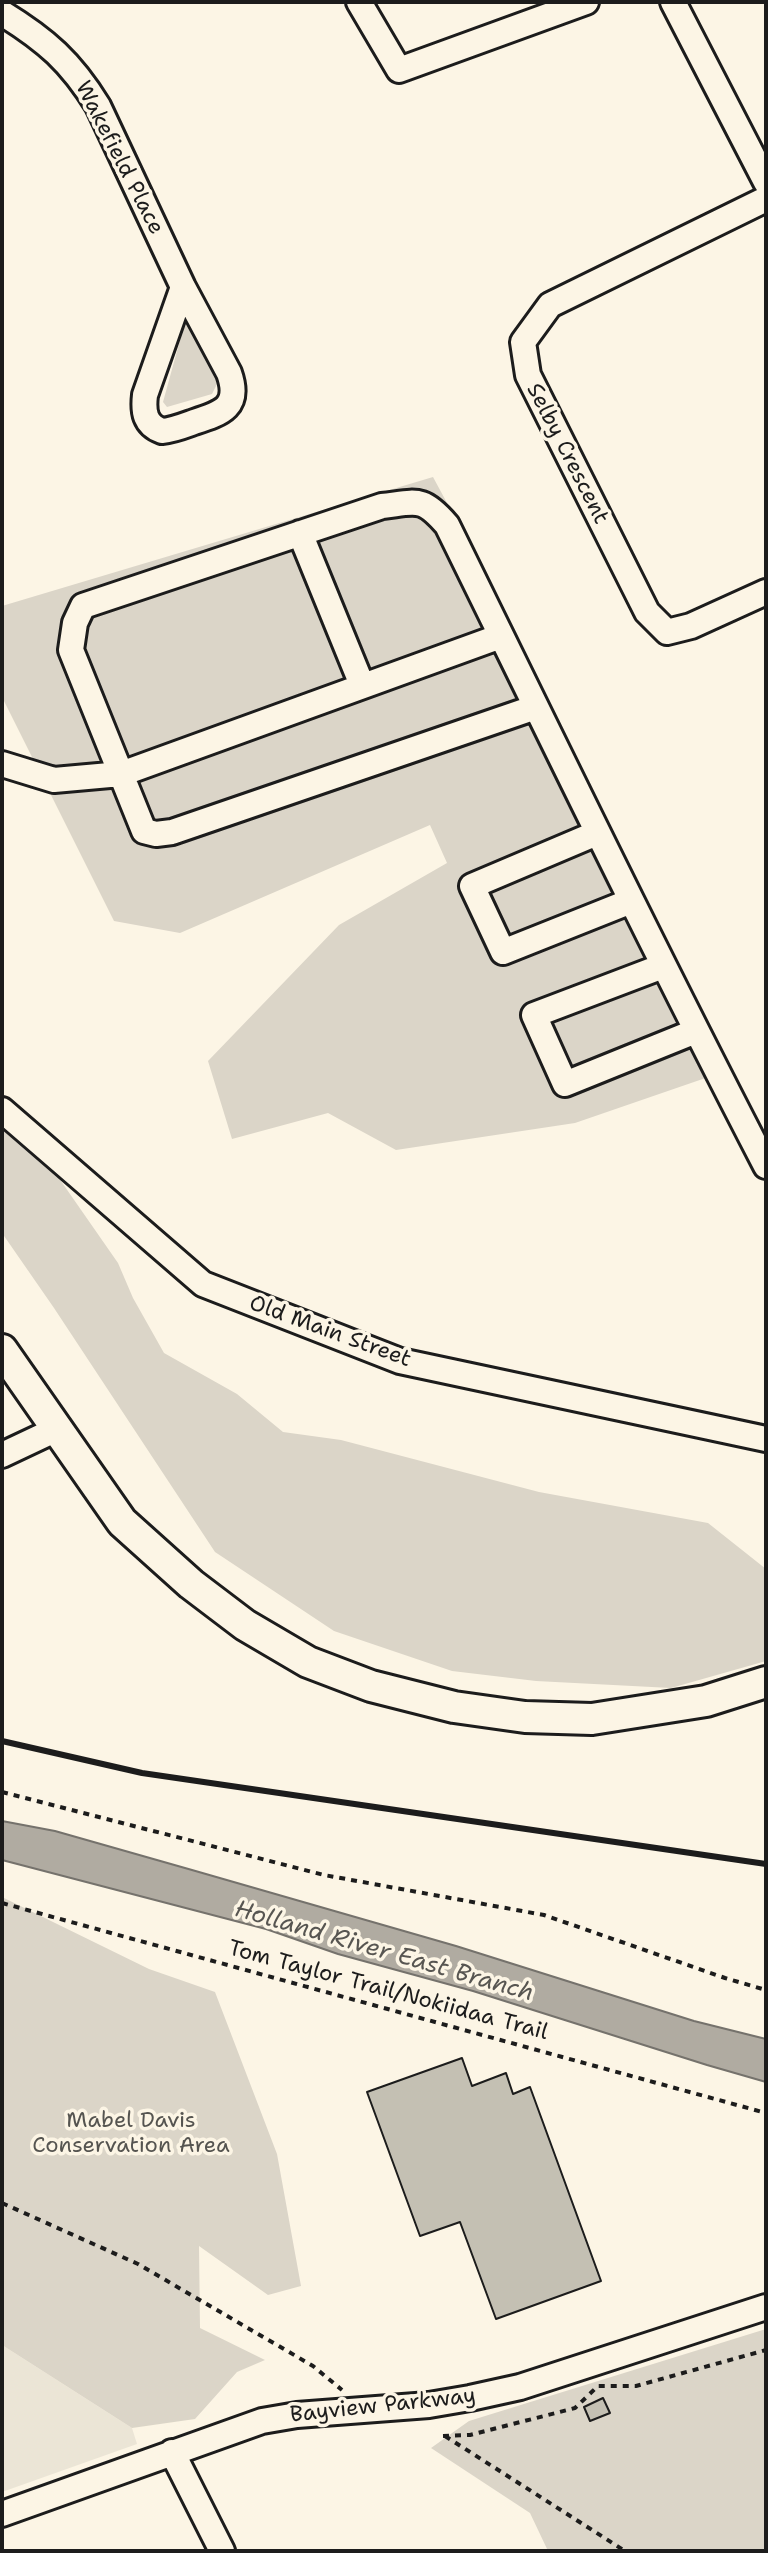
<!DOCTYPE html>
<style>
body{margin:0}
#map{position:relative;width:768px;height:2553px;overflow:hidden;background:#fcf5e5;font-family:"Shantell Sans",sans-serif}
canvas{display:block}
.frame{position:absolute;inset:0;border:4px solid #1c1c1c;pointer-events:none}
</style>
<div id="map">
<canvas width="768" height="2553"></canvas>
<div class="frame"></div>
</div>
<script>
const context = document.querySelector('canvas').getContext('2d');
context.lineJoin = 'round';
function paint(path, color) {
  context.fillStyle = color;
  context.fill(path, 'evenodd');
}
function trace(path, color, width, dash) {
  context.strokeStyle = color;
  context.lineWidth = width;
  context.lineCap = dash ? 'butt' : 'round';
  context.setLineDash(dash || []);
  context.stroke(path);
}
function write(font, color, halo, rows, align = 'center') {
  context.font = font + ' "Shantell Sans",sans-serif';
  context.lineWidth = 7;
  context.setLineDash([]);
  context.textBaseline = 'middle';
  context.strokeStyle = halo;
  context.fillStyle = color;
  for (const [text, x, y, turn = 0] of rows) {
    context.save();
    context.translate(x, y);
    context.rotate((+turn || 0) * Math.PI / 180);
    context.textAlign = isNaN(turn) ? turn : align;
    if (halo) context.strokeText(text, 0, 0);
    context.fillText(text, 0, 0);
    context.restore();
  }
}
const built = new Path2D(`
 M 2,2345 L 132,2428 L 137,2444 L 2,2492 Z`);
const green = new Path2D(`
 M 185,322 L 190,322 L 218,382 L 212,394 L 167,407 L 163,402 Z
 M 433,477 L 502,605 L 723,1072 L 575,1123 L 396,1150 L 328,1113 L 232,1139 L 208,1061 L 339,925 L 447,863 L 430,825 L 180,933 L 114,921 L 2,697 L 2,606 Z
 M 2,1129 L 47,1161 L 118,1263 L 133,1298 L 164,1353 L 237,1394 L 283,1432 L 341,1440 L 539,1492 L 708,1523 L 766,1569 L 766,1661 L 671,1688 L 536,1681 L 452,1671 L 334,1631 L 215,1552 L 54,1308 L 2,1233 Z
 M 2,1897 L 149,1969 L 215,1992 L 277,2154 L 301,2286 L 268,2295 L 199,2246 L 200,2328 L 265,2360 L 237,2372 L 195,2419 L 132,2428 L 2,2345 Z
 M 766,2329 L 766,2551 L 548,2551 L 530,2513 L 431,2448 L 469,2421 Z`);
const water = new Path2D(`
 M 2,1821 L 55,1831 L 192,1870 L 456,1946 L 694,2021 L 766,2039 L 766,2082 L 707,2065 L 473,1991 L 338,1954 L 266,1929 L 2,1860 Z`);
const building = new Path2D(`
 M 462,2058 L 472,2086 L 506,2073 L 513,2094 L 530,2087 L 601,2281 L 496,2319 L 460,2222 L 420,2236 L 367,2092 Z
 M 603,2398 L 610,2413 L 590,2421 L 584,2407 Z`);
const path = new Path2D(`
 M 2,1792 L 324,1875 L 544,1915 L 725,1978 L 766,1990
 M 2,1903 L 766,2113
 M 2,2203 L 138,2264 L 313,2366 L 342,2390
 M 443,2436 L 470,2435 L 575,2408 L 598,2386 L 636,2386 L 766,2350
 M 445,2436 L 625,2551`);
const minor = new Path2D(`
 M 359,2 L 399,70 L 586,2
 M 673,2 L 766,182
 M 2,13 C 46,40 71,62 98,106 L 183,287 L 229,373 C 241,407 222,413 194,422 C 183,426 173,430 162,431 C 145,425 143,412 145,395 L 183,287
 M 766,199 L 550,305 L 523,342 L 528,375 L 647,612 L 667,632 L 691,626 L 766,592
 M 300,533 L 362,685
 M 536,707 L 172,832 L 156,834 L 144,831 L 71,650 L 75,623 L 83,606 L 382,506 C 417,502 422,496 447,525 C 552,739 656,954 766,1166
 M 2,764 L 54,780 L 121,774 L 501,636
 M 597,833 L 472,886 L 503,952 L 631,901
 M 663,966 L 534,1015 L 565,1084 L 696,1031
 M 2,1110 L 203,1284 L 400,1361 L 766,1439
 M 2,1455 L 57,1429
 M 172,2452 L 222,2551
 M 2,2514 L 262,2421 L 297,2415 L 429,2405 L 470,2398 L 520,2387 L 766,2307`);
const major = new Path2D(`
 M 2,1350 L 122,1522 L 191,1584 L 245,1625 L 308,1662 L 371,1686 L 454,1707 L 525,1717 L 592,1719 L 706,1701 L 766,1682`);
const rail = new Path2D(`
 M 2,1741 L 142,1773 L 766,1864`);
const streetNames = [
 ["Wakefield Place",119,158,63],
 ["Selby Crescent",567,454,63],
 ["Old Main Street",330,1332,20],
 ["Tom Taylor Trail/Nokiidaa Trail",388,1991,15],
 ["Bayview Parkway",383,2406,-6]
];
const parkNames = [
 ["Mabel Davis",131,2121],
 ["Conservation Area",131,2146]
];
const waterNames = [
 ["Holland River East Branch",384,1952,16]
];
paint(built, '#ebe5d6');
paint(green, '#dbd5c8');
paint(water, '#b0aba1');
trace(water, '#75726c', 2);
paint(building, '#c4c0b3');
trace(building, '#1c1c1c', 2);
trace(minor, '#1c1c1c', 30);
trace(major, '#1c1c1c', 36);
trace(path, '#1c1c1c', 4, [6, 6]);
trace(minor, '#fcf5e5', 24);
trace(major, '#fcf5e5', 30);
trace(rail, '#1c1c1c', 6);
write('22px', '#1c1c1c', '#fcf5e5', streetNames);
write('22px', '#555450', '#fcf5e5', parkNames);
write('italic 24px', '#575551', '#fcf5e5', waterNames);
</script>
